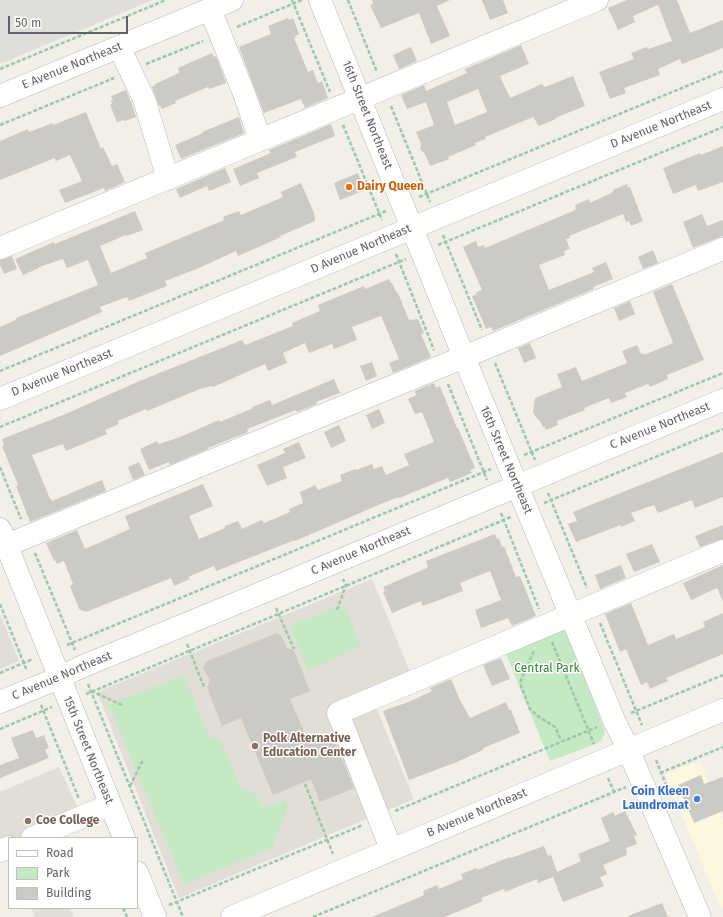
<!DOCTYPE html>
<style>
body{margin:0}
#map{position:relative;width:723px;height:917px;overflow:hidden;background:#f1efe8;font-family:"Fira Sans",sans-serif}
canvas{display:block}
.legend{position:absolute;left:8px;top:837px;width:130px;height:72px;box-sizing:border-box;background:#fff;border:1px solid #bfc1c3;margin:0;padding:5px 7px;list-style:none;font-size:12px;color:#5f6368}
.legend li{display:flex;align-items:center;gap:8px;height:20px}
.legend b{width:20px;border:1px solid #bfc1c3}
.scale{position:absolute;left:8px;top:16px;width:120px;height:18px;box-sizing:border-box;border:2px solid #5f6368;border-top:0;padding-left:5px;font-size:12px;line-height:14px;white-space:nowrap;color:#5f6368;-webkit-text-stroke:3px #fff;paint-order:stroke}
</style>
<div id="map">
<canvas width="723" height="917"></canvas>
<ul class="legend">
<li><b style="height:5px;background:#fff"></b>Road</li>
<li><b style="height:11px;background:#c5e8c5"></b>Park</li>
<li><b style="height:11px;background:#cccac5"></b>Building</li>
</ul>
<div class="scale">50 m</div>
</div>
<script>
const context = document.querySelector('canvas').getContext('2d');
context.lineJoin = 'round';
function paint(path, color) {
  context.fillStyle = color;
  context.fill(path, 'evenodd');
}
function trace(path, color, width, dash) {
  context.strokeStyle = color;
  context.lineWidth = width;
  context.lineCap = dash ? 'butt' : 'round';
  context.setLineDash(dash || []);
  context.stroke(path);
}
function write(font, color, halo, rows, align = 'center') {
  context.font = font + ' "Fira Sans",sans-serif';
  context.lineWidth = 3;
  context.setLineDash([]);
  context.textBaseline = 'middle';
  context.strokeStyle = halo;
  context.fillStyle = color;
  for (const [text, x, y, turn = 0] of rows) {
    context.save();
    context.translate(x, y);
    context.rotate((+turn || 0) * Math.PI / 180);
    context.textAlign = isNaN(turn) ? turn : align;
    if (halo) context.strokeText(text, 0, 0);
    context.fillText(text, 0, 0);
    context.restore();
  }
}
const commercial = new Path2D(`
 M 700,761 L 723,819 L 723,908 L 721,909 L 665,774 Z`);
const industrial = new Path2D(`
 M 0,0 L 153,0 L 0,64 Z`);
const education = new Path2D(`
 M 372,579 L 410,672 L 369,690 L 414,799 L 179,898 L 97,692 Z
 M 0,614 L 19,661 L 0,669 Z
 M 59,767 L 79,811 L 37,838 L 9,838 L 0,843 L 0,792 Z
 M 31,908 L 70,908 L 74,917 L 35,917 Z`);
const green = new Path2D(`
 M 341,605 L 342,608 L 345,607 L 361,646 L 308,670 L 290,626 Z
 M 565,626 L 605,731 L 602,740 L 596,744 L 550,761 L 504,649 Z
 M 184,675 L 209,737 L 220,740 L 241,788 L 256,795 L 262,808 L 285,800 L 288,807 L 272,848 L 184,884 L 109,705 Z`);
const building = new Path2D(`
 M 372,0 L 450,0 L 437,6 L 450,36 L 431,44 L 419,13 L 381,28 L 370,5 L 373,4 Z
 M 482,0 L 503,0 L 508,13 L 490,20 Z
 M 627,0 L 677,0 L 690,33 L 723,20 L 723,48 L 682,64 L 680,59 L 658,69 L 660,75 L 624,88 L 626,93 L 610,99 L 599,72 L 634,59 L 631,53 L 647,47 L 648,49 L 672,41 L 658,5 L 633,16 L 635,22 L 618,30 L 608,8 Z
 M 288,18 L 289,20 L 293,18 L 299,34 L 295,36 L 296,37 L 294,38 L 308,72 L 313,70 L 318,83 L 322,81 L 328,98 L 305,108 L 301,99 L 264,113 L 239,47 L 271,34 L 268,26 Z
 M 521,45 L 529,64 L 500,76 L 510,98 L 542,84 L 544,87 L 545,87 L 573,76 L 585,106 L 555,118 L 556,119 L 539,126 L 533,117 L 485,137 L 486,139 L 475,143 L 476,145 L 448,157 L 449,159 L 430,166 L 425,154 L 420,149 L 421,144 L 416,132 L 434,125 L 426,102 L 407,109 L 401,95 L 424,85 L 426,91 L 467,73 L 465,69 ZM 478,89 L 487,112 L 455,125 L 447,102 Z
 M 411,47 L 417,61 L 399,69 L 393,55 Z
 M 212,53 L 214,57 L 216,56 L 226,83 L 209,89 L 208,87 L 175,101 L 176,103 L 162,109 L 160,106 L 159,106 L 152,87 L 155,85 L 155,84 L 179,73 L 178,68 Z
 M 126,90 L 132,104 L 136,117 L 125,121 L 124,120 L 117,122 L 110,105 L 112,104 L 111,101 L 113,100 L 111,96 Z
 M 86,112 L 101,149 L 103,147 L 112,166 L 117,164 L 125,182 L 105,191 L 104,188 L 65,203 L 59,190 L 82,181 L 70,155 L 56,161 L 55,158 L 0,180 L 0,141 L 28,129 L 29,132 L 53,123 L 53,125 Z
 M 239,117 L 244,133 L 181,159 L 175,145 L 203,133 L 202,132 Z
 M 331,124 L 335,136 L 295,152 L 297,157 L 257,173 L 259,178 L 240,186 L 233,169 L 271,153 L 269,150 Z
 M 723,146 L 723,182 L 698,191 L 696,185 L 673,194 L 663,168 L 700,153 L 701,155 Z
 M 225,168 L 231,182 L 209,191 L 207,186 L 180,198 L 176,189 Z
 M 358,173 L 365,190 L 340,200 L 334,183 Z
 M 301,183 L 314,213 L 315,221 L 280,236 L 281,237 L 238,256 L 236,251 L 199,268 L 165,281 L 167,286 L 129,301 L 127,297 L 100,307 L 102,312 L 0,356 L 0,327 L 16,320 L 16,318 L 98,285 L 88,260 L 67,268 L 63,259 L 39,267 L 39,268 L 23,275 L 15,259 L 54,242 L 55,244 L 135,211 L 143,230 L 127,236 L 126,235 L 100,246 L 111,273 L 147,258 L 145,253 L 224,220 L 223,217 L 239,211 L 241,215 L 283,197 L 281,192 Z
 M 627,184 L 628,188 L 630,187 L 643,221 L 631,226 L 629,221 L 626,222 L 623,214 L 569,236 L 570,238 L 566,239 L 570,249 L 564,251 L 565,255 L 539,265 L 549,290 L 594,272 L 592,268 L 606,262 L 613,279 L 593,287 L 594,289 L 493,331 L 491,327 L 486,329 L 472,296 L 477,294 L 476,292 L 482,290 L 463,247 L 476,241 L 478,247 L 484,245 L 485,248 L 573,211 L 576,209 L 575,205 L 589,199 L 590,203 L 613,192 L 613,190 Z
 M 702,214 L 707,226 L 723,220 L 723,236 L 693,248 L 683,222 Z
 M 653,250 L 658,263 L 643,269 L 638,257 Z
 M 12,256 L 17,269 L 4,274 L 0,265 L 0,260 Z
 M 389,279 L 391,283 L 392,283 L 397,293 L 398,293 L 409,320 L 418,319 L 424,333 L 421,334 L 431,357 L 393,373 L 389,363 L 399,359 L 381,316 L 352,327 L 357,340 L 334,349 L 332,344 L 309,353 L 305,343 L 283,353 L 287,363 L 268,371 L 265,364 L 213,387 L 212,386 L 200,389 L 147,411 L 146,409 L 118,421 L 119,424 L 105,430 L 107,434 L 66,451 L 63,444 L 32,455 L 50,499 L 51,499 L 52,501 L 102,480 L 106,491 L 30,522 L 16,486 L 18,485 L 2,446 L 4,445 L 2,439 L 68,413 L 137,382 L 242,340 L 245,345 L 293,326 L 292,323 L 320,311 L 318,305 L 364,286 L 365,289 Z
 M 672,284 L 704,360 L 667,375 L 668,379 L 650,387 L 648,384 L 625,393 L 627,397 L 611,403 L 609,398 L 584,408 L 585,410 L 557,421 L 558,425 L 546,430 L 544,426 L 543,427 L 540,421 L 535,416 L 533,412 L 535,398 L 562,387 L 557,374 L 576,367 L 582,381 L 627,363 L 622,351 L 637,345 L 641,354 L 643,353 L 644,355 L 673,343 L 653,292 Z
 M 630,301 L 635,314 L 619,321 L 614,308 Z
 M 530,343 L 536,358 L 524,363 L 518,348 Z
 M 372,362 L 377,376 L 366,381 L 360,366 Z
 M 334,379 L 340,393 L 316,402 L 317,404 L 297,412 L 296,410 L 247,429 L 248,432 L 208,448 L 208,449 L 170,465 L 169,462 L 149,470 L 140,449 L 157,441 L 159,444 L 180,437 L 219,420 L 220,422 L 253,408 L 252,407 L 270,400 L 272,405 Z
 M 434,383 L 436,388 L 440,386 L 457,428 L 458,428 L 475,468 L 470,470 L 472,473 L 450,482 L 448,478 L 399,498 L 399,497 L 383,503 L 295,541 L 295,540 L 216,571 L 214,566 L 188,577 L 190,579 L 174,586 L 171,578 L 86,612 L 79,609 L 70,586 L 73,584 L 64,561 L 57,564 L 55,560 L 54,561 L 46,543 L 77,530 L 85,549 L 130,529 L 125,516 L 203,484 L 213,506 L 189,516 L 199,539 L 225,528 L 225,526 L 238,521 L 242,529 L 262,520 L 264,523 L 290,512 L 289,509 L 303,503 L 300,492 L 315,485 L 318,490 L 342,481 L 340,475 L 355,469 L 356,470 L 372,464 L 374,469 L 382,466 L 386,475 L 409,465 L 404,454 L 434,442 L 422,412 L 415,414 L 408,399 L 416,395 L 415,391 Z
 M 379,409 L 385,423 L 372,429 L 366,415 Z
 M 339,425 L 346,441 L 331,448 L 324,432 Z
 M 299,442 L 306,458 L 283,467 L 287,478 L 267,486 L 257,465 L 285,453 L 283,449 Z
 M 723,452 L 723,497 L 695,508 L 692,500 L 658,513 L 654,505 L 631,513 L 635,521 L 621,527 L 621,525 L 618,526 L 576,542 L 568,524 L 577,521 L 573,512 Z
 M 139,462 L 145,475 L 133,480 L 128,467 Z
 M 723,525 L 723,539 L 700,547 L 695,536 Z
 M 495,534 L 497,539 L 499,538 L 502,547 L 504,546 L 516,577 L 520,576 L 536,616 L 512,626 L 508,618 L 481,628 L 475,610 L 501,600 L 490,571 L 460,583 L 463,591 L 423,606 L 421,601 L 392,613 L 383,592 L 385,591 L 383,587 L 427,568 L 428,567 L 426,561 Z
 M 652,544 L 660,562 L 634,572 L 626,554 Z
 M 621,565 L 626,578 L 600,589 L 595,575 Z
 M 723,565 L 723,601 L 717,588 L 691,600 L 683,583 Z
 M 631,603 L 648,645 L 674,634 L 676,639 L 705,627 L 703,622 L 723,613 L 723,654 L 666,678 L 668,681 L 650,689 L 647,682 L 641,685 L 626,649 L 620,652 L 605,614 Z
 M 277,633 L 281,636 L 287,648 L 294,651 L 310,691 L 290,699 L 309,744 L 332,735 L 354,788 L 320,802 L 311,779 L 273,795 L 241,718 L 222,726 L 207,688 L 210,680 L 203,668 L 205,662 Z
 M 501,658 L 510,679 L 492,686 L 483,665 Z
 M 451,679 L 460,700 L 470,718 L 506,702 L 509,710 L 511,710 L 520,733 L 483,748 L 483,750 L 457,762 L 409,780 L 383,711 L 411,701 L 432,691 L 430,688 Z
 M 33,730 L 36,738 L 44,735 L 49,748 L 45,750 L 49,758 L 0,778 L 0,765 L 19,758 L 11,738 Z
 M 701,775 L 704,784 L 723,777 L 723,811 L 694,823 L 678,785 Z
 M 625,811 L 637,835 L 634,836 L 637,844 L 626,848 L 627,855 L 603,865 L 607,874 L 600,877 L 604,886 L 563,902 L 553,877 L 538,883 L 537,879 L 505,892 L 504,889 L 481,898 L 483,901 L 445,917 L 372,917 L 420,897 L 424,895 L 423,891 L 437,885 L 439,889 L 463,879 L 461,874 L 477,868 L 477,870 L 510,857 L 511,858 L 544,846 L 548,856 L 551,855 L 557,872 L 581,861 L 578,854 L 610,841 L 601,818 L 613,812 L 615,816 Z
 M 662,903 L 668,917 L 629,917 L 628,916 Z`);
const path = new Path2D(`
 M 292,0 L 330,92
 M 348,0 L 377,72
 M 237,27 L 302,0
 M 146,64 L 203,41
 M 0,69 L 166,0
 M 391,106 L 430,202
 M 0,125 L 114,78
 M 343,125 L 382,220
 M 419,197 L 723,71
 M 443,235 L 482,330
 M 438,245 L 723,127
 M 396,254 L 434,350
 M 495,363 L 535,460
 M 0,371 L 386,211
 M 448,384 L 487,480
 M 0,427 L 406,259
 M 524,455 L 723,373
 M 0,467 L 21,519
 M 548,493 L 587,588
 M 544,503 L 723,429
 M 501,513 L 539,609
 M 35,553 L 75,650
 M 0,604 L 27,671
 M 276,608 L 294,649
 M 337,610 L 346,585 L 343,579
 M 600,623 L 642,725
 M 552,642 L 594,744
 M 187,644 L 204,687
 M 67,645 L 491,469
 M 534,651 L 521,680 L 521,686 L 530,709 L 539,717 L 555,727 L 561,740
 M 0,673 L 33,659
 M 88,684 L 183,917
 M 91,691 L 122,705
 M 86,694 L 511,517
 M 41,705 L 79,799
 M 631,713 L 723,675
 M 0,729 L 52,707
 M 656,760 L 667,787
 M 660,773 L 723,747
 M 608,778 L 614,792
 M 305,784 L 333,854
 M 130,786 L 143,760
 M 395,811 L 597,727
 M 169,905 L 363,825
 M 123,908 L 127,917
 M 313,917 L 626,787`);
const minor = new Path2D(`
 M 320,0 L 464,357 L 614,720 L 628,749 L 700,917
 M 210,9 L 245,96 L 260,140
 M 119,47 L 144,99 L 168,179
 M 0,96 L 232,0
 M 0,248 L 597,0
 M 0,399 L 723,99
 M 0,529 L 124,838
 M 7,545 L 464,357 L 723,249
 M 0,702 L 59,678 L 81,667 C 296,580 509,489 723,400
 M 32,838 L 110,805
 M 391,849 L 338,713 L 723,551
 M 0,851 L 9,847
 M 137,872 L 155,917
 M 232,917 L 723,710`);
const markers = [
 [349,187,4,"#e8710a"],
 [255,746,4,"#8d6e63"],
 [697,799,4,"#3f7fe0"],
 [28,821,4,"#8d6e63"]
];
const streetNames = [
 ["E Avenue Northeast",72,66,-22],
 ["16th Street Northeast",367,115,68],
 ["D Avenue Northeast",661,125,-22],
 ["D Avenue Northeast",361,249,-23],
 ["D Avenue Northeast",62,373,-22],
 ["C Avenue Northeast",660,426,-22],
 ["16th Street Northeast",506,460,67],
 ["C Avenue Northeast",361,551,-23],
 ["C Avenue Northeast",62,676,-23],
 ["15th Street Northeast",88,750,68],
 ["B Avenue Northeast",477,813,-23]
];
const foodNames = [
 ["Dairy Queen",357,187]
];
const parkNames = [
 ["Central Park",547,669]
];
const educationNames = [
 ["Polk Alternative",263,739],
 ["Education Center",263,753],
 ["Coe College",36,821]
];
const shopNames = [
 ["Coin Kleen",689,792],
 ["Laundromat",689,806]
];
paint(commercial, '#fef7e0');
paint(industrial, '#e0deda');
paint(education, '#e1ded6');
paint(green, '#c5e8c5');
paint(building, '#cccac5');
trace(minor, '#b5b8bc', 23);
trace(path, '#9cc7a9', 2.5, [4, 2]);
trace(minor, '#fff', 22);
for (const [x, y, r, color] of markers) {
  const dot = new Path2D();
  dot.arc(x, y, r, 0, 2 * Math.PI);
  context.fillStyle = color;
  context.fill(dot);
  trace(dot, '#fff', 1.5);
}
write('12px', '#5f6368', '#fff', streetNames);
write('bold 12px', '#c56008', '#fff', foodNames, 'left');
write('12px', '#348238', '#fff', parkNames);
write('bold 12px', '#785e54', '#fff', educationNames, 'left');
write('bold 12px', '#366cbe', '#fff', shopNames, 'right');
</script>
